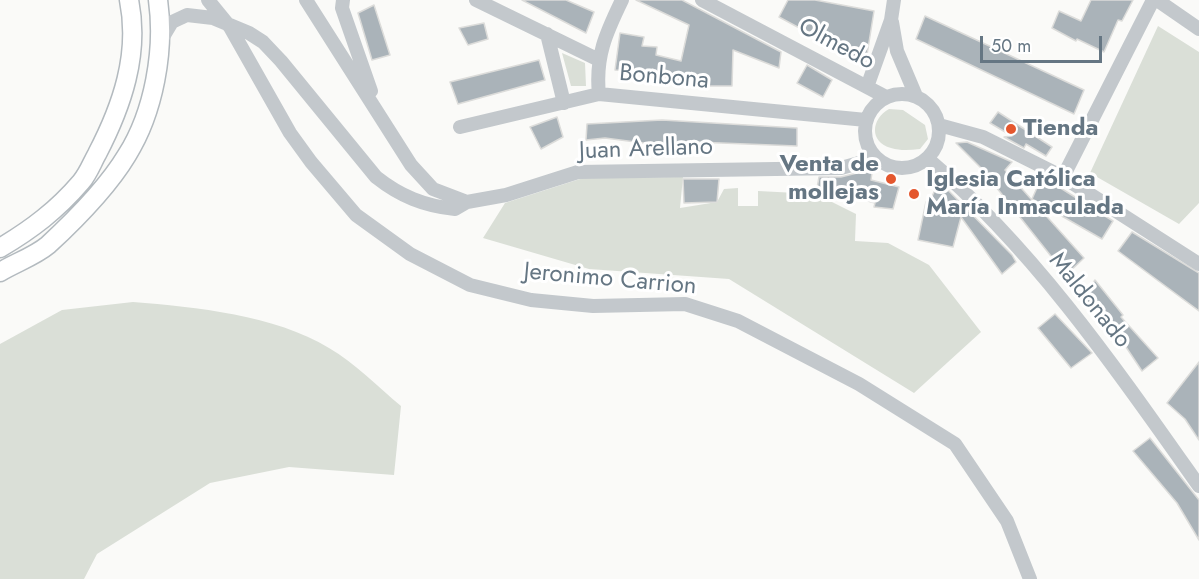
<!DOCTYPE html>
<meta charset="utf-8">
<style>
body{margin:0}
#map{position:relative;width:1199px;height:579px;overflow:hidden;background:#fafaf8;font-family:Jost,sans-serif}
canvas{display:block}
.scale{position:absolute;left:980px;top:36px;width:122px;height:27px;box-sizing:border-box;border:3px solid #657683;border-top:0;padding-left:8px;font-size:18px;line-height:21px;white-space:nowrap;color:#657683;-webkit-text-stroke:4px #fff;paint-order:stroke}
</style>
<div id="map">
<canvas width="1199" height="579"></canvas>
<div class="scale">50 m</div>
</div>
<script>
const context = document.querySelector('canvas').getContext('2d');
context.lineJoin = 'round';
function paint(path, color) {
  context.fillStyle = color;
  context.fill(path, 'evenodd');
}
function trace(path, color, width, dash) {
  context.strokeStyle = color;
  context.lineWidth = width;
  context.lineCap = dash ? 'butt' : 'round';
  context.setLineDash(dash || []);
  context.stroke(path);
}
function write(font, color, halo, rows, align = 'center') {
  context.font = font + ' Jost,sans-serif';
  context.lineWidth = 6;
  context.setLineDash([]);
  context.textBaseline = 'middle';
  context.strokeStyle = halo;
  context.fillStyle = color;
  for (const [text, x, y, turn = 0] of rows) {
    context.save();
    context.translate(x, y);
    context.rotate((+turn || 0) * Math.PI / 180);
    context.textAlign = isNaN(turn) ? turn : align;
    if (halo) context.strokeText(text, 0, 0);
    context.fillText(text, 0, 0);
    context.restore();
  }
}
const green = new Path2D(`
 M 1158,26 L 1199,52 L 1199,203 L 1179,224 L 1090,173 Z
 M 562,53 L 585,63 L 586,86 L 571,86 Z
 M 889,109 L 903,110 L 925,125 L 928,139 L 920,149 C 910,150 901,151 891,148 C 869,142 871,119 889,109 Z
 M 683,177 L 680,208 L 717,202 L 724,189 L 738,188 L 738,206 L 758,206 L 758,191 L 816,194 L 856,214 L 855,241 L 888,243 L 929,265 L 981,332 L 914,393 L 729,279 L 589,269 L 483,238 L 505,203 L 583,178 Z
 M 133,302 C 196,307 275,315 329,348 C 355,363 378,387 401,406 L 394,475 L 289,467 L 210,483 L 97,554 L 84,579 L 0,579 L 0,344 L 62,310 Z`);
const building = new Path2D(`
 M 522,0 L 566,0 L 594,12 L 586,33 Z
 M 636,0 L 682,0 L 781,52 L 779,68 L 733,50 L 732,86 L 710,86 L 639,72 L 615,70 L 620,33 L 644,37 L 642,46 L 657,47 L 656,55 L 681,61 L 689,25 Z
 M 788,0 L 815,0 L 874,11 L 866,61 L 830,49 L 831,45 L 779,17 Z
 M 1091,0 L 1133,0 L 1122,21 L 1118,20 L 1104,52 L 1077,39 L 1076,41 L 1052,28 L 1059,11 L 1081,21 Z
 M 374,5 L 390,55 L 372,60 L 358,13 Z
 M 925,16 L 1084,90 L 1074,114 L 916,39 Z
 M 484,23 L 488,39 L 468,45 L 459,28 Z
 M 539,60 L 545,80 L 458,104 L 450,82 Z
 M 807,65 L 832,80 L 823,97 L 797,83 Z
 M 998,112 L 1052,147 L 1046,156 L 1026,144 L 1024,148 L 1004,137 L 1012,136 L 990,123 Z
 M 557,117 L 563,137 L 541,149 L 530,127 Z
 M 662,120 L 797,128 L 797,146 L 696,142 L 651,144 L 605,138 L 586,140 L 587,124 Z
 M 967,142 L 1012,162 L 1005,170 L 1084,258 L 1066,275 L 981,168 L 956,143 Z
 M 861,172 L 872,172 L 871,180 L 899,187 L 893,209 L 874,207 L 875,203 L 831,191 L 829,198 L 816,194 L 819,177 L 841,177 Z
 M 683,179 L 719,179 L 717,202 L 684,203 Z
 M 939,181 L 1012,255 L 1016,262 L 1002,274 L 961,217 L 953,247 L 918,240 L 926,202 L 929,203 Z
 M 1040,181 L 1059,187 L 1113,221 L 1102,239 L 1032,199 Z
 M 1132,232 L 1199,273 L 1199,311 L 1118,251 Z
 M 1095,280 L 1123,315 L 1121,317 L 1158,358 L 1142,371 L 1112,326 L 1107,330 L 1082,297 Z
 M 1055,314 L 1092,353 L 1071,368 L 1038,328 Z
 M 1199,362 L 1199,440 L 1185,419 L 1167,403 Z
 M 1150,438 L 1199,500 L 1199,540 L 1177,503 L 1133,451 Z`);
const street = new Path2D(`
 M 208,0 L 230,27 L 290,133 L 311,162 L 356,215 L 410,254 L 470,285 L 531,300 L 593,306 L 685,304 L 738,321 L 859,384 L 955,444 L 1007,521 L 1030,579
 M 306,0 L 411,165 L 433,189 L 467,202 L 506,195 L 578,172 L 841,168 L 877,158
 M 343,0 L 342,8 L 371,91
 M 476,0 L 599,60
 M 702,0 L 886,97
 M 1157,0 L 1199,29
 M 892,22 L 897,51 L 916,96
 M 547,34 L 564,103
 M 160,42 L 172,22 L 187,15 L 213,18 L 249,33 L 263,42 L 281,61 L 376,177 C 400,196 424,206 455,209 L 467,202
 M 867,87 L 891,20 L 894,0
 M 599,94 C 595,57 606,33 622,0
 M865 131a37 37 0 1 1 74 0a37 37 0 1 1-74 0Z
 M 939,125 L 983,137 L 1063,177 L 1199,264
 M 460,127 L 599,94 L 866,120
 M 927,158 C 1035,250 1118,371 1199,486
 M 1063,177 L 1153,0`);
const secondary = new Path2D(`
 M 0,248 C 32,229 57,210 81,182 C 88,174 92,163 97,154 C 122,106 140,54 129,0
 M 0,272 C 15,263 35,256 48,245 C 74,221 109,185 127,155 C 154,112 165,50 158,0`);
const markers = [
 [1011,129,6,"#e4572e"],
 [891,179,6,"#e4572e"],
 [914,194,6,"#e4572e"]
];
const streetNames = [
 ["Olmedo",836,45,28],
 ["Bonbona",664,78,5],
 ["Juan Arellano",646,150,-2],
 ["Jeronimo Carrion",610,280,5],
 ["Maldonado",1089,301,51]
];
const poiNames = [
 ["Tienda",1023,129],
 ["Venta de",879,165,"right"],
 ["mollejas",879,193,"right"],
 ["Iglesia Católica",926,180],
 ["María Inmaculada",926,208]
];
paint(green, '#dadfd7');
paint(building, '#aab3b9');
trace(building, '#dcdcda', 1.5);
trace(secondary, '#b3babf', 21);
trace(street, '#c3c8cc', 14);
trace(secondary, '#fff', 18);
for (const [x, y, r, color] of markers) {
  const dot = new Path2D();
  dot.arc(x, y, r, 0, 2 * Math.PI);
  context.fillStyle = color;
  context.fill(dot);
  trace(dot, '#fff', 2);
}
write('24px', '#657683', '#fff', streetNames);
write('bold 24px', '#657683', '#fff', poiNames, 'left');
</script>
